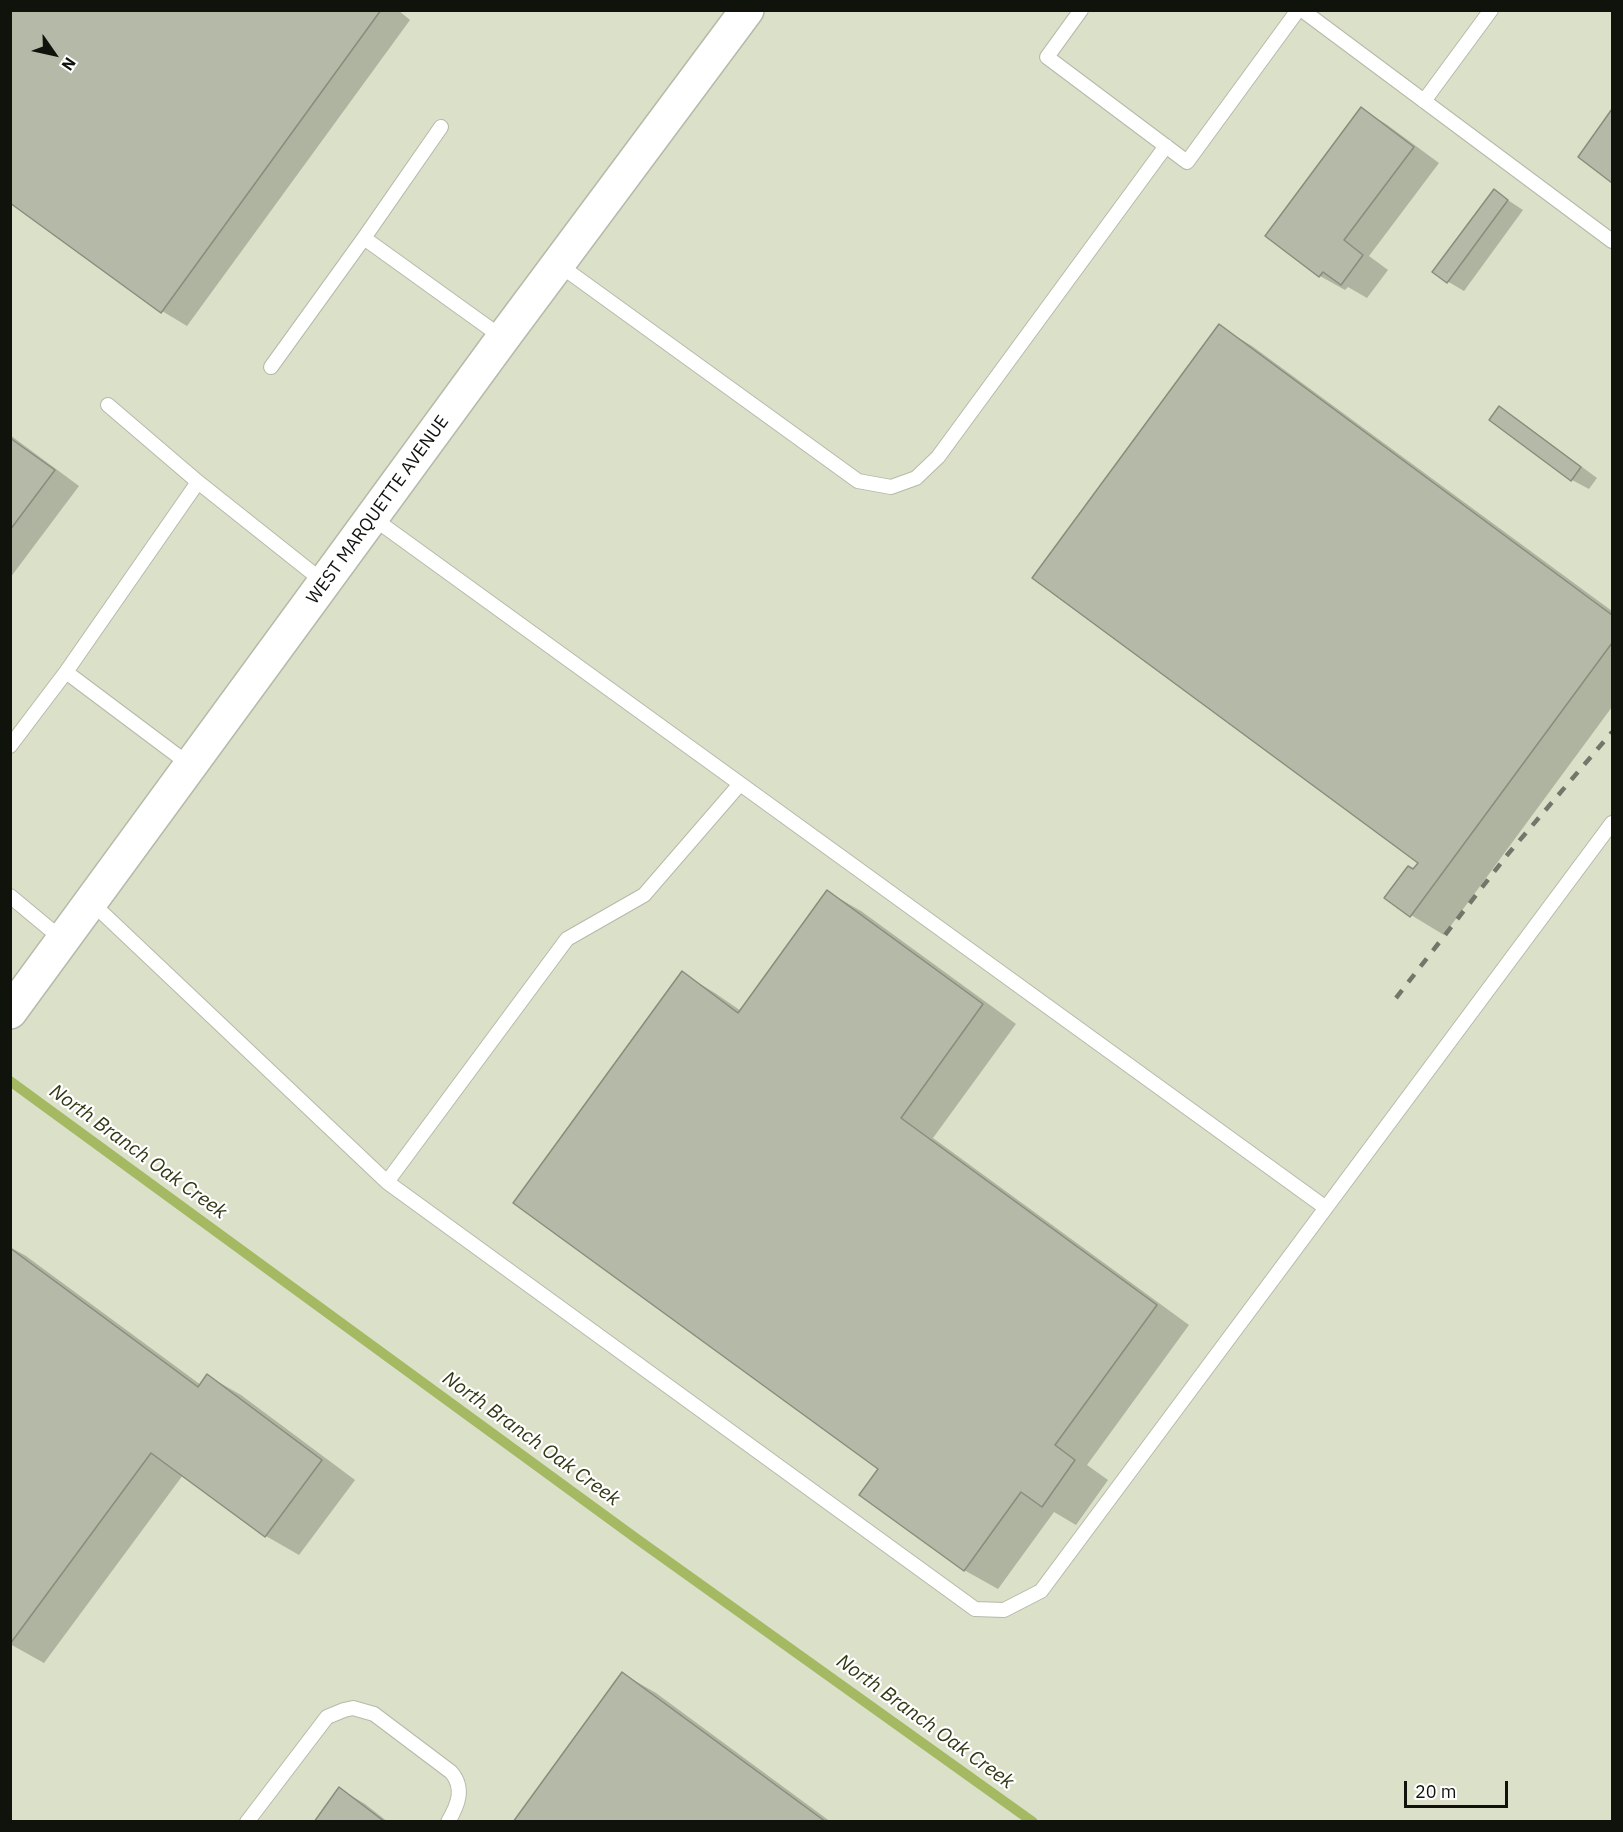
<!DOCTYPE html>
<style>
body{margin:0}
#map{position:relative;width:1623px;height:1832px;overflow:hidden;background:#e5ead8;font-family:"IBM Plex Sans",sans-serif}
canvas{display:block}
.frame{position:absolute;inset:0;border:12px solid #10120c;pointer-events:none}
.north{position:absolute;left:24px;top:24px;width:60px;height:60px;-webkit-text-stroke:4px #fff;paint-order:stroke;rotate:124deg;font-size:16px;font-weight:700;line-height:24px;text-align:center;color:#10120c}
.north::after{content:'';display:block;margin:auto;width:21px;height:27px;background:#10120c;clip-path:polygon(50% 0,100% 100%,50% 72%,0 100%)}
.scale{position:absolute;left:1404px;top:1781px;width:104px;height:27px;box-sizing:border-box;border:3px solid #10120c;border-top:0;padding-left:8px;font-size:18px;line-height:21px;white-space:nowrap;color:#10120c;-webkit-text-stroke:4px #fff;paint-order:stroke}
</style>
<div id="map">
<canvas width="1623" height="1832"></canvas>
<div class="frame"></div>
<div class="north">N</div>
<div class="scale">20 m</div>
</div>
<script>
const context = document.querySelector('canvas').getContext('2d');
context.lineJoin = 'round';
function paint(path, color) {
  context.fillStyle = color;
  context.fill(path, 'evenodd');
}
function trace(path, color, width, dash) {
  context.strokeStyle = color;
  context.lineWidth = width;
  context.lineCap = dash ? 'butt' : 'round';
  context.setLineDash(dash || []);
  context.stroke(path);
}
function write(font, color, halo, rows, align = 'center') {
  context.font = font + ' "IBM Plex Sans",sans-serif';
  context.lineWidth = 4.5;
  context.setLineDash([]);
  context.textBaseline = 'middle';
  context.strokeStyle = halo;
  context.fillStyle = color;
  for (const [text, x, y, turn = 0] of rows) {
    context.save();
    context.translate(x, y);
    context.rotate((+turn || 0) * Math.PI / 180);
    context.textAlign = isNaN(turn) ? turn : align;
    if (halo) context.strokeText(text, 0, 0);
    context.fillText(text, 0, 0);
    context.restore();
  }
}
const built = new Path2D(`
 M 11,11 L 1612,11 L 1612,1821 L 11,1821 Z`);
const shadow = new Path2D(`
 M 10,10 L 398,10 L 410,20 L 187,326 L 162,311 Z
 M 1361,109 L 1386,124 L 1439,163 L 1369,256 L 1388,270 L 1367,298 L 1348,287 L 1345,290 L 1320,276 Z
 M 1612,112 L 1612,181 L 1580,156 Z
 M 1494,191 L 1523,210 L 1464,291 L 1447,281 Z
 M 1219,326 L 1252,346 L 1612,611 L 1612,707 L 1444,935 L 1411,915 L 1414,871 L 1420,863 Z
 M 1499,408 L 1516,418 L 1597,478 L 1589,489 L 1572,480 Z
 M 10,435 L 79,486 L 10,578 Z
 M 828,892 L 861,911 L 1016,1024 L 933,1138 L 1189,1325 L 1087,1465 L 1108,1480 L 1076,1525 L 1054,1512 L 998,1589 L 964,1570 L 880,1468 L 682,973 L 715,993 L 741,1011 Z
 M 10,1247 L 26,1256 L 201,1385 L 208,1376 L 241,1395 L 355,1480 L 299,1555 L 266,1536 L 183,1475 L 44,1663 L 10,1644 Z
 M 623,1674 L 656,1693 L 831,1822 L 515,1822 Z
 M 340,1789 L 365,1804 L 388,1822 L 315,1822 Z`);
const stream = new Path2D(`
 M 10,1081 L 637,1539 L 1033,1822`);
const building = new Path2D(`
 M 10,10 L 381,10 L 161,313 L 10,203 Z
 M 1361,107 L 1414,147 L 1344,240 L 1363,255 L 1341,285 L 1323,272 L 1319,277 L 1265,236 Z
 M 1612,109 L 1612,183 L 1578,157 Z
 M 1494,189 L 1508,200 L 1447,283 L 1432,272 Z
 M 1219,324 L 1612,615 L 1612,643 L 1410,917 L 1384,898 L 1408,866 L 1413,869 L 1418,863 L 1032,578 Z
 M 1499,406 L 1581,467 L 1571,481 L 1489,420 Z
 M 10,438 L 55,470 L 10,530 Z
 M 827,890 L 983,1004 L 901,1118 L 1157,1305 L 1055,1445 L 1075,1460 L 1042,1507 L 1021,1492 L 964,1571 L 859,1495 L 878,1469 L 513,1203 L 682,971 L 738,1013 Z
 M 10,1248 L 198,1387 L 207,1374 L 322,1460 L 265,1537 L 151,1453 L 10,1644 Z
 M 622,1672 L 826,1822 L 513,1822 Z
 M 339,1787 L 385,1822 L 314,1822 Z`);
const service = new Path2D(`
 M 1081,10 L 1047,57 L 1187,162 L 1298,10
 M 1302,10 L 1612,241
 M 1424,101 L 1491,10
 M 364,238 L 503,338
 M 558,264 L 858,481 L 891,487 L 916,478 L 938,457 L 1166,146
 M 271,367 L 364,238 L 441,127
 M 108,405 L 198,482 L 325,583
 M 373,518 L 1326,1208
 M 66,672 L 190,765
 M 10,746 L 66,672 L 198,482
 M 10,896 L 63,940
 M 91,902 L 387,1182 L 975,1609 L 1004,1610 L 1041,1591 L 1612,823
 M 387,1182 L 567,939 L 644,895 L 740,784
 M 247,1822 L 327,1717 L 344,1710 L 353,1708 L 374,1714 L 451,1772 C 465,1788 458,1805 448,1822`);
const tertiary = new Path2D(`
 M 10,1012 L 503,338 L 747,10`);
const rail = new Path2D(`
 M 1396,998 L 1508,854 L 1612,732`);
const streetNames = [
 ["WEST MARQUETTE AVENUE",378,510,-54]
];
const waterNames = [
 ["North Branch Oak Creek",138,1152,36],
 ["North Branch Oak Creek",531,1439,36],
 ["North Branch Oak Creek",925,1722,36]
];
paint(built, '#dae1c8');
paint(shadow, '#0003');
trace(stream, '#a5b862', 10);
paint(building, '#b4b9a8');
trace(building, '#898d7d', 1.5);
trace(service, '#b5baa9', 16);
trace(tertiary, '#b5baa9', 36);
trace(service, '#fff', 14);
trace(tertiary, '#fff', 33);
trace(rail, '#73776b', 4.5, [10, 10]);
write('18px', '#10120c', '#fff', streetNames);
write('italic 20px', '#303813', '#fff', waterNames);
</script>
